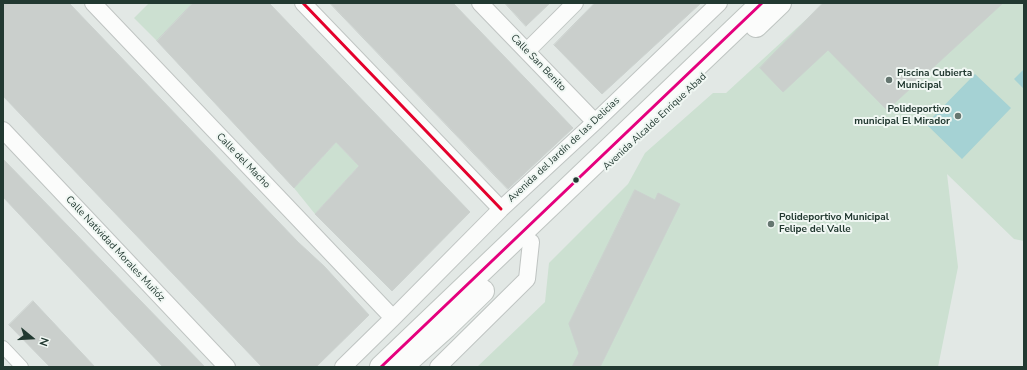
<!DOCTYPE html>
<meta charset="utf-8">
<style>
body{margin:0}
#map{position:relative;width:1027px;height:370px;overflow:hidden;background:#e2e8e5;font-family:"Nunito Sans",sans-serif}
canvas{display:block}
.frame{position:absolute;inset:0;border:4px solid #223931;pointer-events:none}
.north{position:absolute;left:12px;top:318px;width:40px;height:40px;-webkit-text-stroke:3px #f0f7f3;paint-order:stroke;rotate:108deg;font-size:11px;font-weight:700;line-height:16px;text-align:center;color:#223931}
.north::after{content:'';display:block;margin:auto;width:14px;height:18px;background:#223931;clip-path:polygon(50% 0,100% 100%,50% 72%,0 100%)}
</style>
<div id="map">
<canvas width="1027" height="370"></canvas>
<div class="frame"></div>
<div class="north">N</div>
</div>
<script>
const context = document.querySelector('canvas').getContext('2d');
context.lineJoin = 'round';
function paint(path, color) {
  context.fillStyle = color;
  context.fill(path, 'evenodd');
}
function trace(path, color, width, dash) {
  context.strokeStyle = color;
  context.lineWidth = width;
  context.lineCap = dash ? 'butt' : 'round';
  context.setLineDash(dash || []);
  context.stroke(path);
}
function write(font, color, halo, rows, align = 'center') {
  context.font = font + ' "Nunito Sans",sans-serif';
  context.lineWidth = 4;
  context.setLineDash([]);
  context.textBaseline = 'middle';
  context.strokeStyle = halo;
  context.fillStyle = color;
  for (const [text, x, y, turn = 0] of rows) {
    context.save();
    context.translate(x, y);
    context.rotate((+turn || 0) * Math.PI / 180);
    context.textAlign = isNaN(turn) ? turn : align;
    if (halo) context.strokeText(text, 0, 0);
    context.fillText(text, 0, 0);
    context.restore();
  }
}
const green = new Path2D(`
 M 149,3 L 193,3 L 157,41 L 134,18 Z
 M 824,3 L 1024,3 L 1024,241 L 1014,239 L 947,174 L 958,267 L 938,367 L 477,367 L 545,302 L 549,263 L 628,184 L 645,153 L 713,93 L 726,93 Z
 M 336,142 L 359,166 L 315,214 L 294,188 Z`);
const water = new Path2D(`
 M 1024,69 L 1024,89 L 1014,79 Z
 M 975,74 L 1011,108 L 962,159 L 926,124 Z`);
const building = new Path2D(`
 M 3,3 L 69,3 L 298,242 L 324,266 L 369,315 L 316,367 L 262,367 L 3,96 Z
 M 193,3 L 269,3 L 470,212 L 392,291 L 315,214 L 359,166 L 336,142 L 294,188 L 157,41 Z
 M 330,3 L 453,3 L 573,128 L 508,189 Z
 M 505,3 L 550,3 L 526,26 Z
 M 595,3 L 701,3 L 602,94 L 554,45 Z
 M 823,3 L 1003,3 L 887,110 L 828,50 L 783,92 L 760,68 Z
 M 3,159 L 205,367 L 163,367 L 3,197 Z
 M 635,190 L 655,200 L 658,193 L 680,204 L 600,367 L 572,367 L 579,353 L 569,324 Z
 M 33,301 L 95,367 L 50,367 L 9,325 Z`);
const pedestrian = new Path2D(`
 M 3,347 L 22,367`);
const minor = new Path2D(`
 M 93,3 L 393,318
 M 303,3 L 501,209
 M 480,3 L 595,122
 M 527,51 L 575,3
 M 3,130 L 227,367
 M 343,367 L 393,318 L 501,209 L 595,122 L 719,3
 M 438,367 L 527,279 L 531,242`);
const secondary = new Path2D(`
 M 756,26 L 780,3
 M 406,363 L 446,327 L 483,291
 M 381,367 L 762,3`);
const bus1 = new Path2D(`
 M 381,367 L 762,3`);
const bus2 = new Path2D(`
 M 303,3 L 501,209`);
const markers = [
 [889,80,4,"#657670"],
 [958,116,4,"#657670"],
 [576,180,3.5,"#223931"],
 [771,224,4,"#657670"]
];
const streetNames = [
 ["Calle San Benito",538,63,46],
 ["Avenida Alcalde Enrique Abad",655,122,-43],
 ["Avenida del Jardín de las Delicias",564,150,-43],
 ["Calle del Macho",243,161,46],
 ["Calle Natividad Morales Muñóz",115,249,47]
];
const poiNames = [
 ["Piscina Cubierta",897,74],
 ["Municipal",897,86],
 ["Polideportivo",950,110,"right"],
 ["municipal El Mirador",950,122,"right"],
 ["Polideportivo Municipal",779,218],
 ["Felipe del Valle",779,230]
];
paint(green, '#cce0d1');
paint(water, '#a5d2d4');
paint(building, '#cacfcc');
trace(building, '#cbd1ce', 1);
trace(pedestrian, '#bfc4c2', 14);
trace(minor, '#bfc4c2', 18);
trace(secondary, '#bfc5c2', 24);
trace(pedestrian, '#fbfcfb', 12);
trace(minor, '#fbfcfb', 16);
trace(secondary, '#fbfcfb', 22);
trace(bus1, '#e5007d', 3);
trace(bus2, '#e4002b', 3);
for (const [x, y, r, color] of markers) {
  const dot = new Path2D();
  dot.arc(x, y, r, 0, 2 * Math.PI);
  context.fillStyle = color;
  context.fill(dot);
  trace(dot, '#f0f7f3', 1.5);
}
write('10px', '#223931', '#f0f7f3', streetNames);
write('bold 10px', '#223931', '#f0f7f3', poiNames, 'left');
</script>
